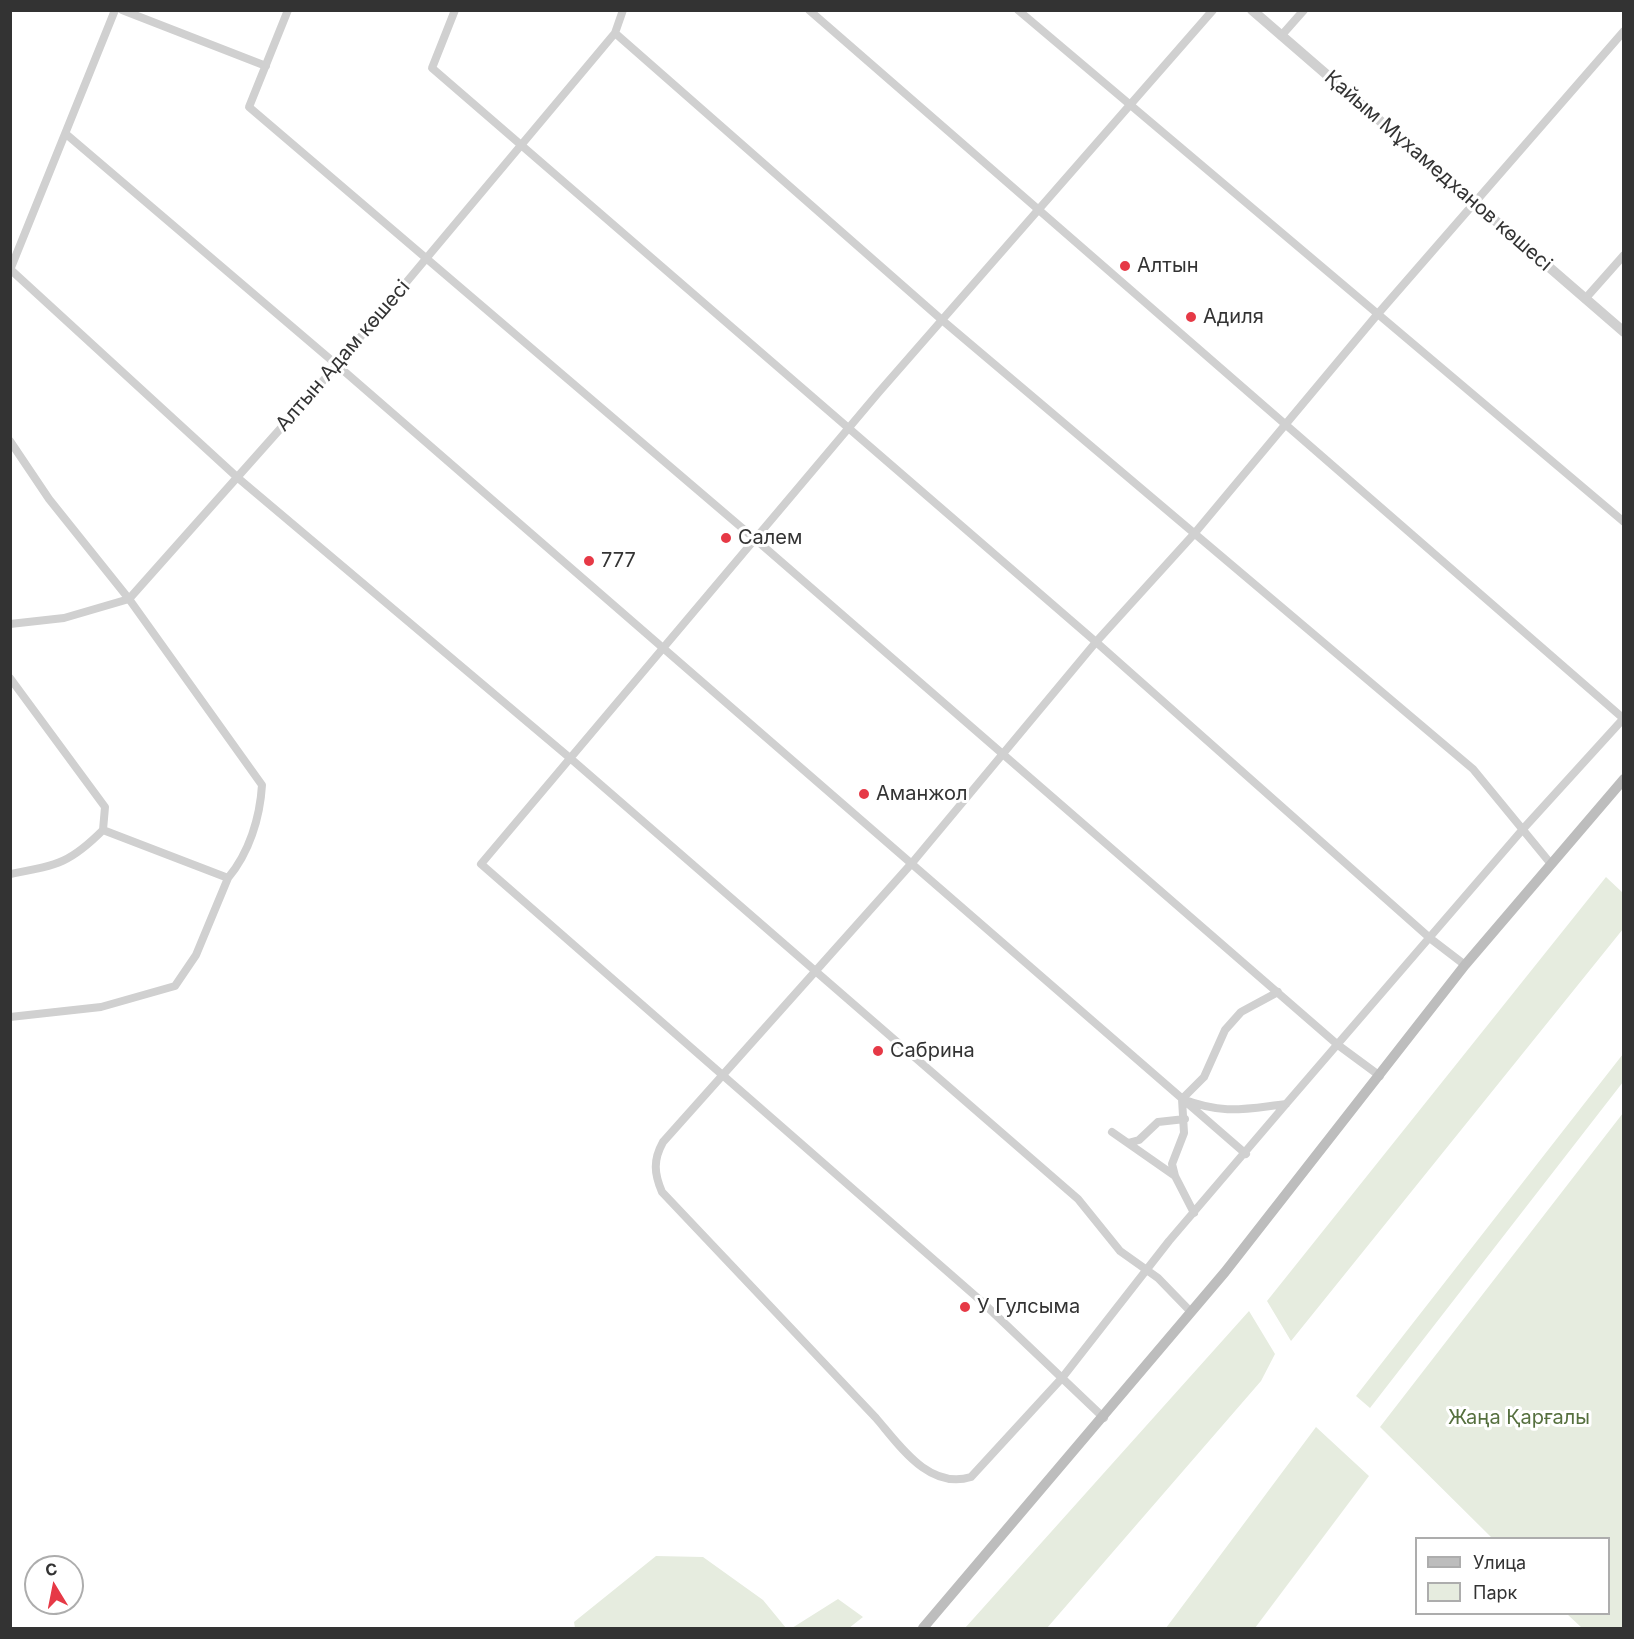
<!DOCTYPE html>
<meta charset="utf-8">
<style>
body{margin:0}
#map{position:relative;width:1634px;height:1639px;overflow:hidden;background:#fff;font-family:Inter,sans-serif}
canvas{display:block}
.frame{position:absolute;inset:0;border:12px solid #333;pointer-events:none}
.legend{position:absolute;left:1415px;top:1537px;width:195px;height:78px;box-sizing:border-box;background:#fff;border:2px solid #adadad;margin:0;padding:8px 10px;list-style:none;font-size:18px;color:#333}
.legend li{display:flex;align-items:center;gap:12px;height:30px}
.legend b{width:30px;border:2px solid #adadad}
.north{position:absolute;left:24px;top:1555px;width:60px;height:60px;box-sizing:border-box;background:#fff;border:2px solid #adadad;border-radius:50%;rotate:350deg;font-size:16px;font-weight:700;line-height:24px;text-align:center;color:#333}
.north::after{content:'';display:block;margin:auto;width:21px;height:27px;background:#e63946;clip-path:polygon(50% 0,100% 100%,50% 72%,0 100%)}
</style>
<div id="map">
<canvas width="1634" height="1639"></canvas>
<div class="frame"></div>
<ul class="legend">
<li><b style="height:8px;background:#bdbdbd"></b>Улица</li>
<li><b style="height:16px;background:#e6ecdf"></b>Парк</li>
</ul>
<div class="north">С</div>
</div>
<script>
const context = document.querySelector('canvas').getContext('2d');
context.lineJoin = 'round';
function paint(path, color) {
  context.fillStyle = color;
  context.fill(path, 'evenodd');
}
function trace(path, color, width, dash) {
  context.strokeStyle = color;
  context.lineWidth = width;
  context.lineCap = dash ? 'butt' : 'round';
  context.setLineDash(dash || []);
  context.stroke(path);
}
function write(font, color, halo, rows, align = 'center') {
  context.font = font + ' Inter,sans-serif';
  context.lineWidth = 6;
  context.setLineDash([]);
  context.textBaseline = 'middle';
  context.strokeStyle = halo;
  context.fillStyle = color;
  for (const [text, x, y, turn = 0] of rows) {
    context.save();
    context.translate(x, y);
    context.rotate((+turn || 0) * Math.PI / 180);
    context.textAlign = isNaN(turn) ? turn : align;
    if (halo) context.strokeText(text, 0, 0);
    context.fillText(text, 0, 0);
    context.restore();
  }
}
const green = new Path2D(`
 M 1606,877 L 1623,893 L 1623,929 L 1291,1341 L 1267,1301 Z
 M 1623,1054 L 1623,1082 L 1370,1408 L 1356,1396 Z
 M 1623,1113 L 1623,1628 L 1582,1628 L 1567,1614 L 1608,1614 L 1608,1538 L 1492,1538 L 1380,1427 Z
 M 1249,1311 L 1275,1354 L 1261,1381 L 1047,1628 L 965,1628 Z
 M 1316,1427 L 1369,1476 L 1255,1628 L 1166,1628 Z
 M 656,1556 L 703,1557 L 763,1600 L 786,1628 L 575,1628 L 574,1622 Z
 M 838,1599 L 863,1617 L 849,1628 L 792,1628 Z`);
const minor = new Path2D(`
 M 122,10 L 266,66
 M 288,10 L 249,107 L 755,539 L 1338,1045 L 1380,1076
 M 455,10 L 432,68 L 1096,642 L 1431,939 L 1465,965
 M 809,10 L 1624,719
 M 1018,10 L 1624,522
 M 1624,31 L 1376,316 L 1194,534 L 1096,642 L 912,863 L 663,1142 C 653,1160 654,1173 662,1192 L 876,1418 C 900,1446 929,1490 971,1477 L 1062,1378 L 1169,1241 L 1286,1104 L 1523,829 L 1624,718
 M 615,33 L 942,320 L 1473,769 L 1551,864
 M 1281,36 L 1304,10
 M 66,134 L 337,365 L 1246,1154
 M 10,270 L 115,10
 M 11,270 L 238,478 L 570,758 L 1078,1199 L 1120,1251 L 1158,1278 L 1191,1312
 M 1585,299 L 1624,255
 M 10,441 L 49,499 L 129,599 L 262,785 C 260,818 249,853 228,878 L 103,830
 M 10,624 L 64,618 L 129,599 L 337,365 L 615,33 L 623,10
 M 10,678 L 105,807 L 103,830 C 69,864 57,865 10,874
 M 10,1017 L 101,1007 L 175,986 L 196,955 L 228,878
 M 1182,1099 L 1204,1077 L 1225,1030 L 1241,1012 L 1278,992
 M 1112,1132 L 1175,1176
 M 1128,1143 L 1139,1140 L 1158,1122 L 1185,1119
 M 1194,1213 L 1175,1176 L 1172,1164 L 1184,1133 L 1182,1099 C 1225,1115 1243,1109 1286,1104
 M 1104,1418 L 980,1300 L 481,864 L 879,392 L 1213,10`);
const tertiary = new Path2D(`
 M 1252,10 L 1624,332`);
const secondary = new Path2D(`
 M 923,1628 L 1225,1272 L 1465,965 L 1624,779`);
const markers = [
 [1125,266,6,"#e63946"],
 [1191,317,6,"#e63946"],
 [726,538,6,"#e63946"],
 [589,561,6,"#e63946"],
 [864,794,6,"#e63946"],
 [878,1051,6,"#e63946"],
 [965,1307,6,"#e63946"]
];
const streetNames = [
 ["Қайым Мұхамедханов көшесі",1438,171,41],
 ["Алтын Адам көшесі",343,356,-49]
];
const poiNames = [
 ["Алтын",1137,266],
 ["Адиля",1203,317],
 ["Салем",738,538],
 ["777",601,561],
 ["Аманжол",876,794],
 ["Сабрина",890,1051],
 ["У Гулсыма",977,1307]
];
const parkNames = [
 ["Жаңа Қарғалы",1519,1418]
];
paint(green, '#e6ecdf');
trace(minor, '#d0d0d0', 8);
trace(tertiary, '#d0d0d0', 10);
trace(secondary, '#bdbdbd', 10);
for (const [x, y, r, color] of markers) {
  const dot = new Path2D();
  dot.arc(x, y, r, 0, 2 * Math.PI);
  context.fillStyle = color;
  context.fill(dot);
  trace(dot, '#fff', 2);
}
write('20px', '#333', '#fff', streetNames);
write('20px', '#333', '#fff', poiNames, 'left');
write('20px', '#56703f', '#fff', parkNames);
</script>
